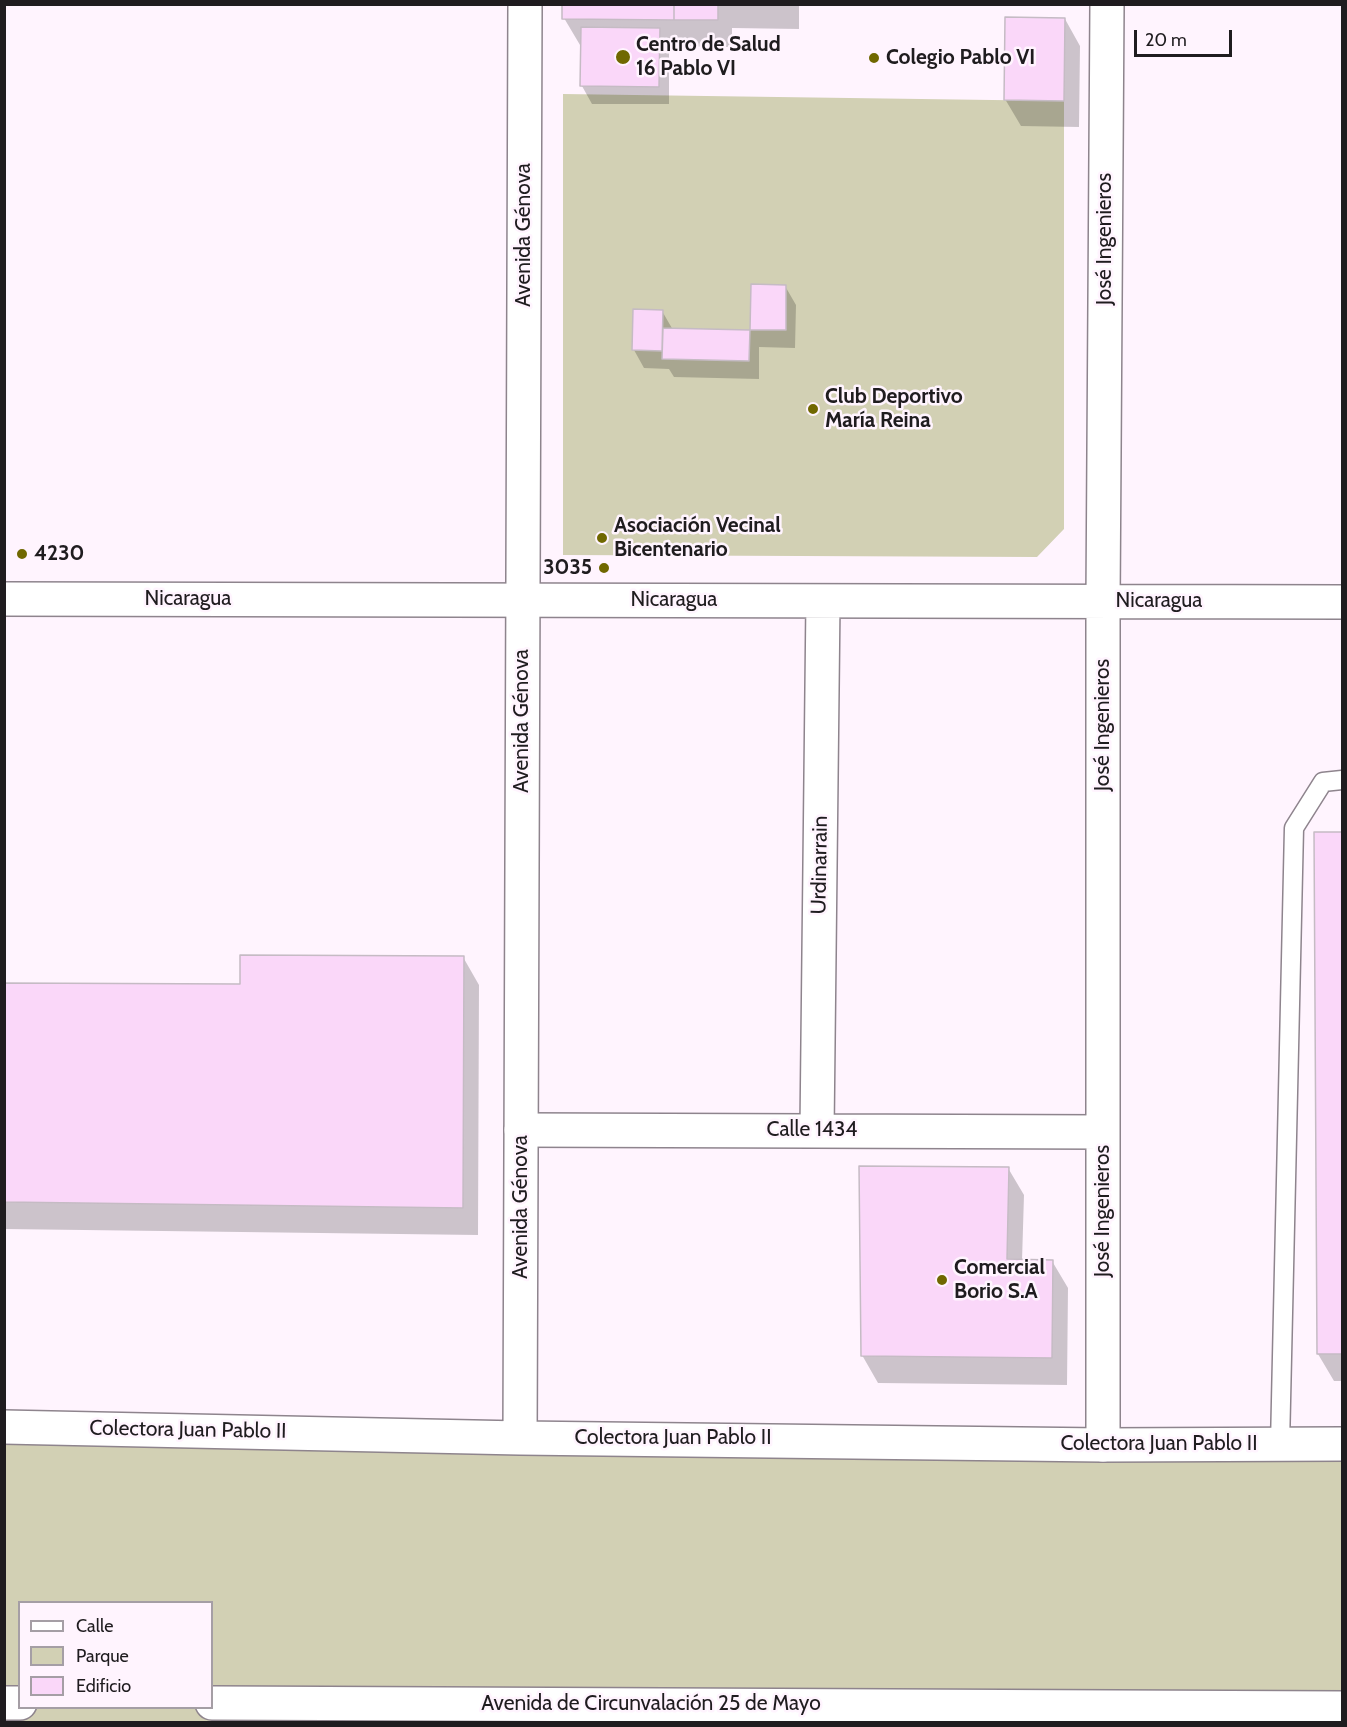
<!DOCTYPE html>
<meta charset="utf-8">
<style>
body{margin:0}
#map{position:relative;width:1347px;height:1727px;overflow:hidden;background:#fff4fe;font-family:Cabin,sans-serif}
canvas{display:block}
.frame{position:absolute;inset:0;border:6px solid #1f1c1f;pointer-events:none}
.legend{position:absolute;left:18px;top:1601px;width:195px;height:108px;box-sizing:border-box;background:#fff4fe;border:2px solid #a59ea5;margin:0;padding:8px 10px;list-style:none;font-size:18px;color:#1f1c1f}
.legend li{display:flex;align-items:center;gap:12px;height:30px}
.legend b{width:30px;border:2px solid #a59ea5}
.scale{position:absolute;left:1134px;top:30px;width:98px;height:27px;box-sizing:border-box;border:3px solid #1f1c1f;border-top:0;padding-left:8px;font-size:18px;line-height:21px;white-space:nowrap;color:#1f1c1f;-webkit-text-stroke:4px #fff4fe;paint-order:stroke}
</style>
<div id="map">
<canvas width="1347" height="1727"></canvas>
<div class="frame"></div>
<ul class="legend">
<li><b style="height:8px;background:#fff"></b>Calle</li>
<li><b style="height:16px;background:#d2d0b4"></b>Parque</li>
<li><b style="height:16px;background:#fad7f9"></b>Edificio</li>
</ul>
<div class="scale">20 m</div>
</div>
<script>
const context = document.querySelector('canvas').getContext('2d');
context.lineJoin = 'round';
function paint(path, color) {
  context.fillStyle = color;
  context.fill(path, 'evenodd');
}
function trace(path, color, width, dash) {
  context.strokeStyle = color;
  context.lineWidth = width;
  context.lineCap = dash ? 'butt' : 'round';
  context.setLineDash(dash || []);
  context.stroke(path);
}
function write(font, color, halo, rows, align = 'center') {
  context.font = font + ' Cabin,sans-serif';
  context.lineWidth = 5;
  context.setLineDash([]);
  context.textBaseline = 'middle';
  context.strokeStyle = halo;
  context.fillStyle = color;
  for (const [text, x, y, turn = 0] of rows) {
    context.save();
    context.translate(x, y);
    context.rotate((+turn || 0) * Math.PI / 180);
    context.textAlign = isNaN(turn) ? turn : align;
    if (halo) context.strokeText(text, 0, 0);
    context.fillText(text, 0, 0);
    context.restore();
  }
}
const green = new Path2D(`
 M 563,94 L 1064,101 L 1064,529 L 1037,557 L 563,555 Z
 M 4,1427 L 1342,1444 L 1342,1722 L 5,1722 ZM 20,1602 L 212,1602 L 212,1708 L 20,1708 Z`);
const shadow = new Path2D(`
 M 564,4 L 799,4 L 799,29 L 732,28 L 732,47 L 669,46 L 669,104 L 592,104 L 582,86 L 582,45 L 580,45 L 564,18 Z
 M 1065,19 L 1080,46 L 1079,127 L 1021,126 L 1005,99 Z
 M 752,286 L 785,286 L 796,305 L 795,348 L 759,347 L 759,379 L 674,377 L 669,369 L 644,368 L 634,350 L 635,311 L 662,311 L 673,330 L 751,331 Z
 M 1316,833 L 1342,833 L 1342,1381 L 1334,1381 L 1318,1354 Z
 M 463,957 L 479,985 L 478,1235 L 4,1229 L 4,985 L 242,986 Z
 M 1008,1168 L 1024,1195 L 1022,1261 L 1052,1261 L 1068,1288 L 1067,1385 L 878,1383 L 862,1355 Z`);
const building = new Path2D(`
 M 562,4 L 674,4 L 674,20 L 562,19 Z
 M 674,4 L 718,4 L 718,20 L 674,20 Z
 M 1005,17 L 1065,18 L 1064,101 L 1004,100 Z
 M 581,27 L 660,28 L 659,87 L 580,86 Z
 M 751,284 L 786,285 L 786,330 L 750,330 Z
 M 633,309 L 663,310 L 662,351 L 632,350 Z
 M 663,328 L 750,330 L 749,361 L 662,359 Z
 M 1314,832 L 1342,832 L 1342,1354 L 1317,1354 Z
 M 240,955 L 464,956 L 463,1208 L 4,1202 L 4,983 L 240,984 Z
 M 859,1166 L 1009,1167 L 1007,1259 L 1053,1260 L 1052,1358 L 861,1356 Z`);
const lane = new Path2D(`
 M 1280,1445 L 1294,828 L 1323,782 L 1342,780`);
const street = new Path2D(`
 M 4,599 L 1342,602
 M 521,1130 L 1103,1132
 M 817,1130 L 823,601
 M 1103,1445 L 1103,601 L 1107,4`);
const secondary = new Path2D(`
 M 4,1427 L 520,1438 L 1103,1445 L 1342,1444
 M 520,1438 L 525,4`);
const highway = new Path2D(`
 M 4,1703 L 20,1703
 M 212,1703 L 1342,1708`);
const markers = [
 [623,57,8,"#706800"],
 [874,58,6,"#706800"],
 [813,409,6,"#706800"],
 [602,538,6,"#706800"],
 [22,554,6,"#706800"],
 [604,568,6,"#706800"],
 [942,1280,6,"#706800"]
];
const poiNames = [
 ["Centro de Salud",636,45],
 ["16 Pablo VI",636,69],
 ["Colegio Pablo VI",886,58],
 ["Club Deportivo",825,397],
 ["María Reina",825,421],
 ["Asociación Vecinal",614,526],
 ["Bicentenario",614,550],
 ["4230",34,554],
 ["3035",592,568,"right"],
 ["Comercial",954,1268],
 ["Borio S.A",954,1292]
];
const streetNames = [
 ["Avenida Génova",524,235,-90],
 ["José Ingenieros",1105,239,-90],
 ["Nicaragua",188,599],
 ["Nicaragua",674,600],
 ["Nicaragua",1159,601],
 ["Avenida Génova",522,721,-90],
 ["José Ingenieros",1103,725,-90],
 ["Urdinarrain",820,865,-89],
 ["Calle 1434",812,1130],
 ["Avenida Génova",521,1207,-90],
 ["José Ingenieros",1103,1211,-90],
 ["Colectora Juan Pablo II",188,1430,1],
 ["Colectora Juan Pablo II",673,1438],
 ["Colectora Juan Pablo II",1159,1444],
 ["Avenida de Circunvalación 25 de Mayo",651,1704]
];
paint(green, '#d2d0b4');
paint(shadow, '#0003');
paint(building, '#fad7f9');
trace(building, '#c5bbc4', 1.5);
trace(lane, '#8e848d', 21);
trace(street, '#8e848d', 36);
trace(secondary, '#8e848d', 36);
trace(highway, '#8e848d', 36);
trace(lane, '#fff', 18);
trace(street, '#fff', 33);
trace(secondary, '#fff', 33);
trace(highway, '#fff', 33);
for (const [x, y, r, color] of markers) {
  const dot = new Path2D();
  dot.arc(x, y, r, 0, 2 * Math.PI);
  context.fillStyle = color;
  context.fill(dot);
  trace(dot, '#fff4fe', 2);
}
write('bold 21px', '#1f1c1f', '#fff4fe', poiNames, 'left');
write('21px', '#1f1c1f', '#fff4fe', streetNames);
</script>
